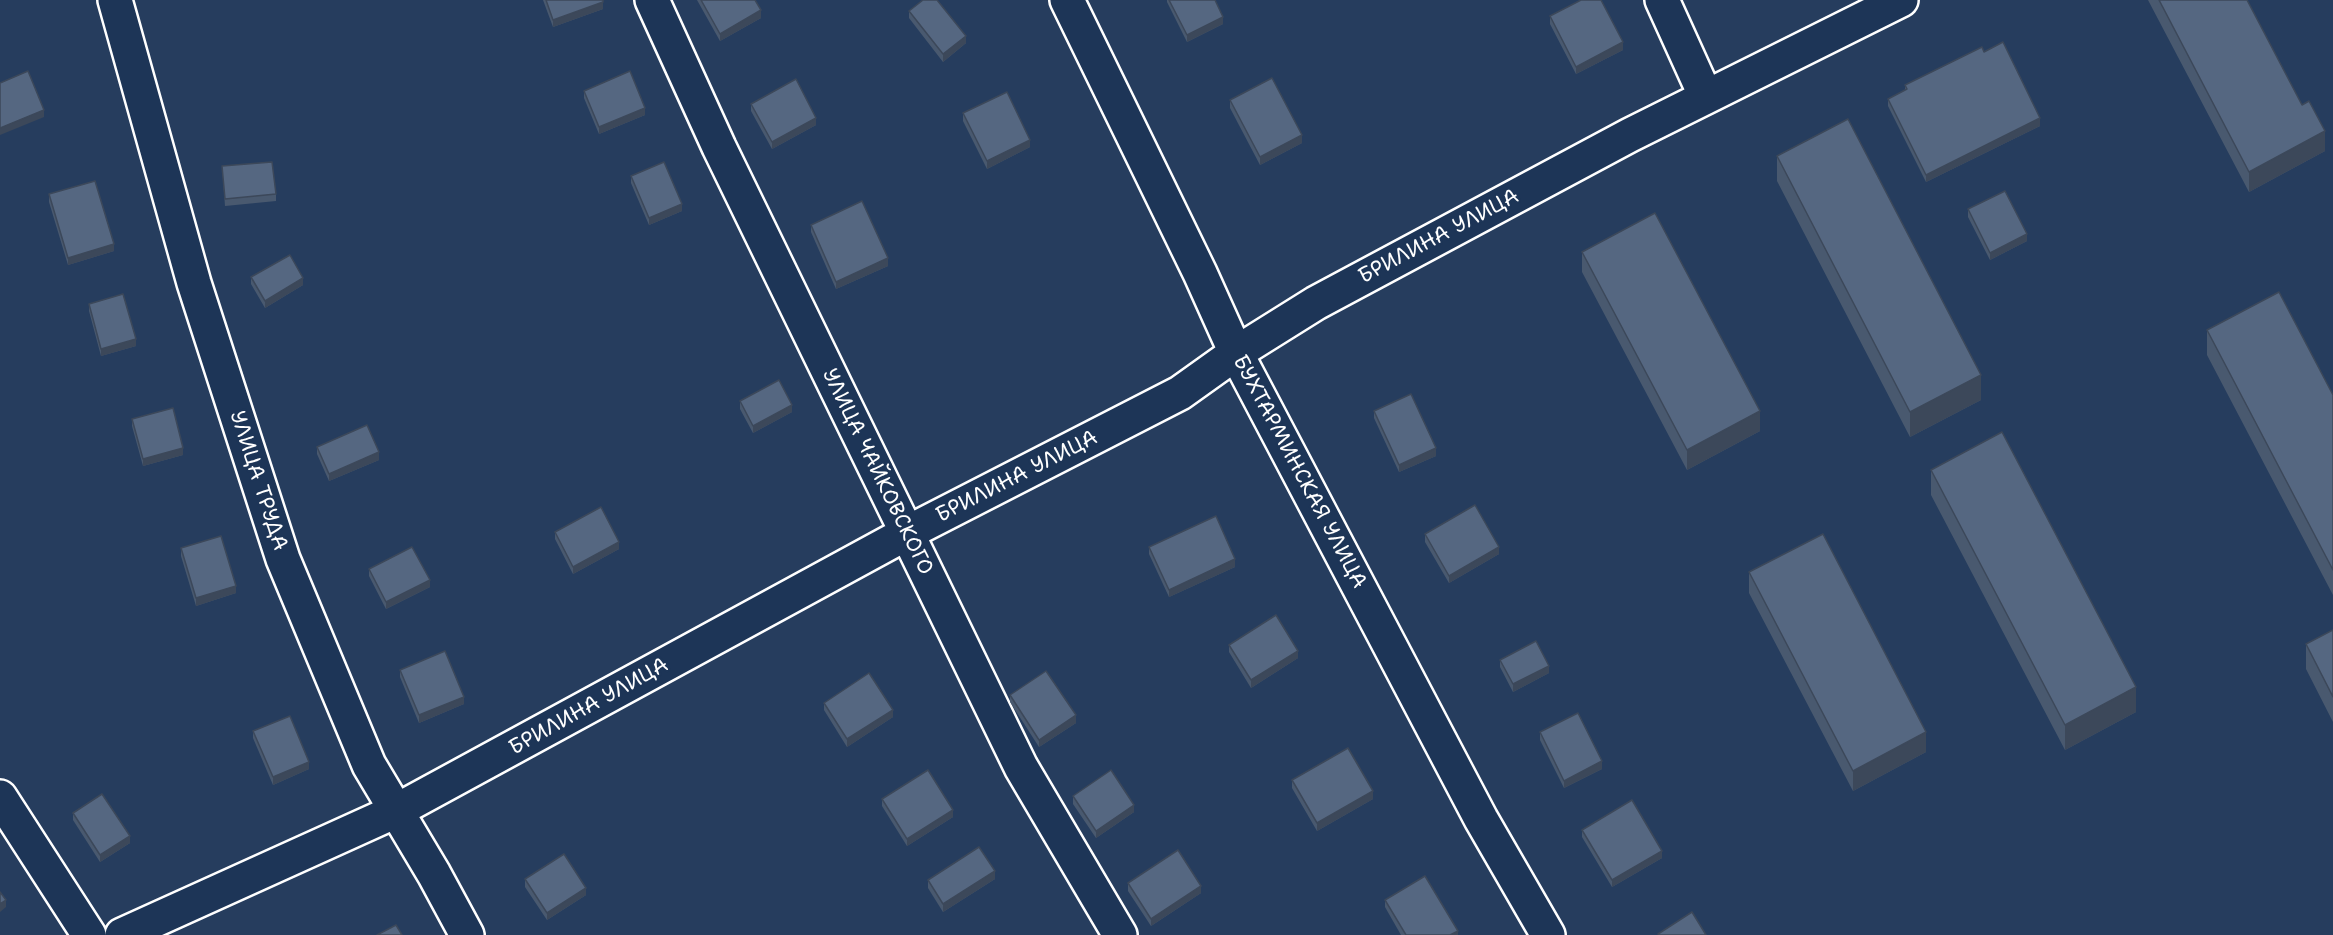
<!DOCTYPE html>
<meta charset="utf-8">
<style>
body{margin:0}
canvas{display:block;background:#263d5e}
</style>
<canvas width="2333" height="935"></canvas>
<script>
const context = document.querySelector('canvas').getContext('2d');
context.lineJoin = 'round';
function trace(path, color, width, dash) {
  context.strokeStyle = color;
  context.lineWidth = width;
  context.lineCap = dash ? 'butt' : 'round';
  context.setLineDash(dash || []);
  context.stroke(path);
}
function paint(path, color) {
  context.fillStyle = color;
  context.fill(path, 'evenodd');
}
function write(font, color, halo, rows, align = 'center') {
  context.font = font + ' "Shantell Sans",sans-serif';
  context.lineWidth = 4.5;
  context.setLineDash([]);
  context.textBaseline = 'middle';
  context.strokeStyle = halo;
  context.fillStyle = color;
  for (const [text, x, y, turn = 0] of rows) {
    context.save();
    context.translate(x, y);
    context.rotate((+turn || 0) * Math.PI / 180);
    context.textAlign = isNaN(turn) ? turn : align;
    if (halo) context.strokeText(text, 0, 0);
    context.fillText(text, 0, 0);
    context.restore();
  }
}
const minor = new Path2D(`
 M 115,0 L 194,283 L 283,559 L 369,765 L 434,874 L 467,935
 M 652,0 L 719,147 L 1021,767 L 1120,935
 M 1067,0 L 1200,273 L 1236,353 L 1481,819 L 1548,935
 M 1662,0 L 1706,97
 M 0,797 L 89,935
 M 122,935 L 396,811 L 907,533 L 1180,393 L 1236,353 L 1316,303 L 1630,135 L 1901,0`);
const wall = new Path2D(`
 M 543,0 L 603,0 L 603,9 L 553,27 Z
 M 697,0 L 755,0 L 761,18 L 720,41 Z
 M 1167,0 L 1215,0 L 1223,24 L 1187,42 L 1167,2 Z
 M 2148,0 L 2247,0 L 2302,105 L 2325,151 L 2249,192 Z
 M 909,11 L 966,43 L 943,62 L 909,18 Z
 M 1550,16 L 1623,50 L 1576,74 L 1550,24 Z
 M 1905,85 L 2040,126 L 1926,182 L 1888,106 L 1888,99 L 1905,90 Z
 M 584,91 L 645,115 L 599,134 L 584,98 Z
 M 1230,100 L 1302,143 L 1260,165 L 1230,108 Z
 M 751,104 L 816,125 L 772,149 L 751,111 Z
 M 963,113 L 1030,147 L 987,169 L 963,121 Z
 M 1777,156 L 1981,400 L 1910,437 L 1777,181 Z
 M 222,166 L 276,194 L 276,201 L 225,206 Z
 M 631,176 L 682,211 L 649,225 L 631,183 Z
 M 49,194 L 114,251 L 68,265 L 49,202 Z
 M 1968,209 L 2027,241 L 1990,260 L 1968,217 Z
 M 811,225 L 888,266 L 836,289 L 811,232 Z
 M 1582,252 L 1760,431 L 1687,470 L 1582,272 Z
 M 251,277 L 303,285 L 265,308 L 251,284 Z
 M 89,304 L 136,346 L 101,356 L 89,311 Z
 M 2207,330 L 2333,395 L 2333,595 L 2207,355 Z
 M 740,401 L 792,412 L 753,433 L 740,409 Z
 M 1374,411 L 1436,456 L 1399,472 L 1374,418 Z
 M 132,419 L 183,455 L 143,466 L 132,426 Z
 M 317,447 L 379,460 L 329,481 L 317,454 Z
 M 1931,470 L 2136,712 L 2065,750 L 1931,495 Z
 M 555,532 L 619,549 L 573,574 L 555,539 Z
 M 1425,534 L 1499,554 L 1449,583 L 1425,542 Z
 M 1149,547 L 1235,567 L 1169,597 L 1149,554 Z
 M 181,548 L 236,593 L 196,606 L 181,556 Z
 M 369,569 L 430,587 L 386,609 L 369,576 Z
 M 1749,572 L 1926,752 L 1853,791 L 1749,593 Z
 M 2333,630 L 2333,722 L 2306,669 L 2306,644 Z
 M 1229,645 L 1298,658 L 1251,688 L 1229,652 Z
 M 1500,660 L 1549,673 L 1513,692 L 1500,667 Z
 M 400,670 L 464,704 L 419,723 L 400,677 Z
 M 1010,695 L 1076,723 L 1039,747 L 1010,702 Z
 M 824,703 L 893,717 L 847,747 L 824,710 Z
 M 253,731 L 309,769 L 273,785 L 253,738 Z
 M 1540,732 L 1602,769 L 1564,788 L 1540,740 Z
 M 1292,780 L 1373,799 L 1317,831 L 1292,788 Z
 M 1073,796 L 1134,812 L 1096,838 L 1073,804 Z
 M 882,799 L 953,817 L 907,846 L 882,806 Z
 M 73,813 L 130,843 L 100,862 L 73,820 Z
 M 1582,830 L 1662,858 L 1612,887 L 1582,837 Z
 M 525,879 L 586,895 L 547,920 L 525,887 Z
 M 995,879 L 943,912 L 928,888 L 928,880 Z
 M 1128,883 L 1201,893 L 1151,926 L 1128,891 Z
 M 1385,900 L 1458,935 L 1401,935 L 1385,907 Z`);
const shadedWall = new Path2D(`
 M 603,2 L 603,9 L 553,27 L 553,20 Z
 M 761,10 L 761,18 L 720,41 L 720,34 Z
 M 1223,17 L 1223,24 L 1187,42 L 1187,35 Z
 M 966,36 L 966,43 L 943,62 L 943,54 Z
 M 1623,42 L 1623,50 L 1576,74 L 1576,67 Z
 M 645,108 L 645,115 L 599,134 L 599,127 Z
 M 44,110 L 44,117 L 0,135 L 0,128 Z
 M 816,118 L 816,125 L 772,149 L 772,142 Z
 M 2040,118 L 2040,126 L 1926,182 L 1926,175 Z
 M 2325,131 L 2325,151 L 2249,192 L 2249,172 Z
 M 1302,135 L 1302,143 L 1260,165 L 1260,157 Z
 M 1030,140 L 1030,147 L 987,169 L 987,161 Z
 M 682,204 L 682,211 L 649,225 L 649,218 Z
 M 2027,234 L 2027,241 L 1990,260 L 1990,253 Z
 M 114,244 L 114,251 L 68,265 L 68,258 Z
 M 888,258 L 888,266 L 836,289 L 836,282 Z
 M 303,278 L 303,285 L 265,308 L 265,301 Z
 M 136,339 L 136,346 L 101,356 L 101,349 Z
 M 1981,375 L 1981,400 L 1910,437 L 1910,412 Z
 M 792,405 L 792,412 L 753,433 L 753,426 Z
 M 1760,411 L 1760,431 L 1687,470 L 1687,450 Z
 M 183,448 L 183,455 L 143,466 L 143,459 Z
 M 1436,448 L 1436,456 L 1399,472 L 1399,465 Z
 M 379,452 L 379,460 L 329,481 L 329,474 Z
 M 619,542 L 619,549 L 573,574 L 573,567 Z
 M 1499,547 L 1499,554 L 1449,583 L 1449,576 Z
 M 1235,559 L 1235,567 L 1169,597 L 1169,590 Z
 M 430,580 L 430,587 L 386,609 L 386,602 Z
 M 236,586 L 236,593 L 196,606 L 196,598 Z
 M 1298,651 L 1298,658 L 1251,688 L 1251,680 Z
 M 1549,666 L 1549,673 L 1513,692 L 1513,684 Z
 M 2136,687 L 2136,712 L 2065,750 L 2065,725 Z
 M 464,697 L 464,704 L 419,723 L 419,715 Z
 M 893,710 L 893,717 L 847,747 L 847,739 Z
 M 1076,715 L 1076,723 L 1039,747 L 1039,740 Z
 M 1926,732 L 1926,752 L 1853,791 L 1853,771 Z
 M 1602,761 L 1602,769 L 1564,788 L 1564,781 Z
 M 309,762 L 309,769 L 273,785 L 273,777 Z
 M 1373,791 L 1373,799 L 1317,831 L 1317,823 Z
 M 1134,805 L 1134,812 L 1096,838 L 1096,831 Z
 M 953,810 L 953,817 L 907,846 L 907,839 Z
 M 130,836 L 130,843 L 100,862 L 100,855 Z
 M 1662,851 L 1662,858 L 1612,887 L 1612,880 Z
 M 995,871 L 995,879 L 943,912 L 943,904 Z
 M 1201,886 L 1201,893 L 1151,926 L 1151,919 Z
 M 586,888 L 586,895 L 547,920 L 547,913 Z
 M 6,900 L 6,907 L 0,912 L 0,904 Z
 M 1458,931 L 1458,935 L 1450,935 Z`);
const building = new Path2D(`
 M 546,0 L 603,0 L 603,2 L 553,20 Z
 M 701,0 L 755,0 L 761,10 L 720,34 Z
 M 923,0 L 937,0 L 966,36 L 943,54 L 909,11 Z
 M 1169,0 L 1215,0 L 1223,17 L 1187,35 Z
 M 1581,0 L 1601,0 L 1623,42 L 1576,67 L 1550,16 Z
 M 2159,0 L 2247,0 L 2302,105 L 2309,101 L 2325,131 L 2249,172 Z
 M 2003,42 L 2040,118 L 1926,175 L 1888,99 L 1907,89 L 1905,85 L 1982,47 L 1984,52 Z
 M 28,71 L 44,110 L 0,128 L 0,83 Z
 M 630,71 L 645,108 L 599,127 L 584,91 Z
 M 1272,78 L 1302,135 L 1260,157 L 1230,100 Z
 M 796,79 L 816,118 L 772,142 L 751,104 Z
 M 1007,92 L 1030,140 L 987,161 L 963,113 Z
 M 1848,119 L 1981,375 L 1910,412 L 1777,156 Z
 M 272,162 L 276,194 L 225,199 L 222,166 Z
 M 664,162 L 682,204 L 649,218 L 631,176 Z
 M 95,181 L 114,244 L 68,258 L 49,194 Z
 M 2005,191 L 2027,234 L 1990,253 L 1968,209 Z
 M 862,201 L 888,258 L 836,282 L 811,225 Z
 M 1655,213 L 1760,411 L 1687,450 L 1582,252 Z
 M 290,255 L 303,278 L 265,301 L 251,277 Z
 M 2279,292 L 2333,395 L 2333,570 L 2207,330 Z
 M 123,294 L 136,339 L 101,349 L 89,304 Z
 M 779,380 L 792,405 L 753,426 L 740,401 Z
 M 1411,394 L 1436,448 L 1399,465 L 1374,411 Z
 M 173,408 L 183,448 L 143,459 L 132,419 Z
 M 367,425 L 379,452 L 329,474 L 317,447 Z
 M 2002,432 L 2136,687 L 2065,725 L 1931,470 Z
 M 1475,505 L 1499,547 L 1449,576 L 1425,534 Z
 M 601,507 L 619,542 L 573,567 L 555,532 Z
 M 1216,516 L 1235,559 L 1169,590 L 1149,547 Z
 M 1823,534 L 1926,732 L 1853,771 L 1749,572 Z
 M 221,536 L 236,586 L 196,598 L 181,548 Z
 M 412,547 L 430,580 L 386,602 L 369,569 Z
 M 1276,615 L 1298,651 L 1251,680 L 1229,645 Z
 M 2333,630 L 2333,697 L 2306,644 Z
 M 1536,641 L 1549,666 L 1513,684 L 1500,660 Z
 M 445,651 L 464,697 L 419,715 L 400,670 Z
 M 1046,671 L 1076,715 L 1039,740 L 1010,695 Z
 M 869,673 L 893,710 L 847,739 L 824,703 Z
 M 1578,713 L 1602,761 L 1564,781 L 1540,732 Z
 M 290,716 L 309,762 L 273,777 L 253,731 Z
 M 1348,748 L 1373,791 L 1317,823 L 1292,780 Z
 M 928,770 L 953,810 L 907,839 L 882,799 Z
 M 1111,770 L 1134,805 L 1096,831 L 1073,796 Z
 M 102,794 L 130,836 L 100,855 L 73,813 Z
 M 1632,800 L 1662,851 L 1612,880 L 1582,830 Z
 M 979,847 L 995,871 L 943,904 L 928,880 Z
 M 1178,850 L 1201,886 L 1151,919 L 1128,883 Z
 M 564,854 L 586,888 L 547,913 L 525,879 Z
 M 1425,876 L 1458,931 L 1450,935 L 1406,935 L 1385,900 Z
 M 0,892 L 6,900 L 0,904 Z
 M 1692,912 L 1706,935 L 1659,935 L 1658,934 Z
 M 396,925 L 402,935 L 377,935 Z`);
const streetNames = [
 ["БРИЛИНА УЛИЦА",1439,237,-28],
 ["УЛИЦА ЧАЙКОВСКОГО",877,472,64],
 ["БУХТАРМИНСКАЯ УЛИЦА",1299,472,62],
 ["БРИЛИНА УЛИЦА",1017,477,-27],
 ["УЛИЦА ТРУДА",258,481,72],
 ["БРИЛИНА УЛИЦА",589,707,-29]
];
trace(minor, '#fff', 38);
trace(minor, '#1d3557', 33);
paint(wall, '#49596f');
paint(shadedWall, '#3c485a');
paint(building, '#556781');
trace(building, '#3c485a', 1.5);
write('21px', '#fff', '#1d3557', streetNames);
</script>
